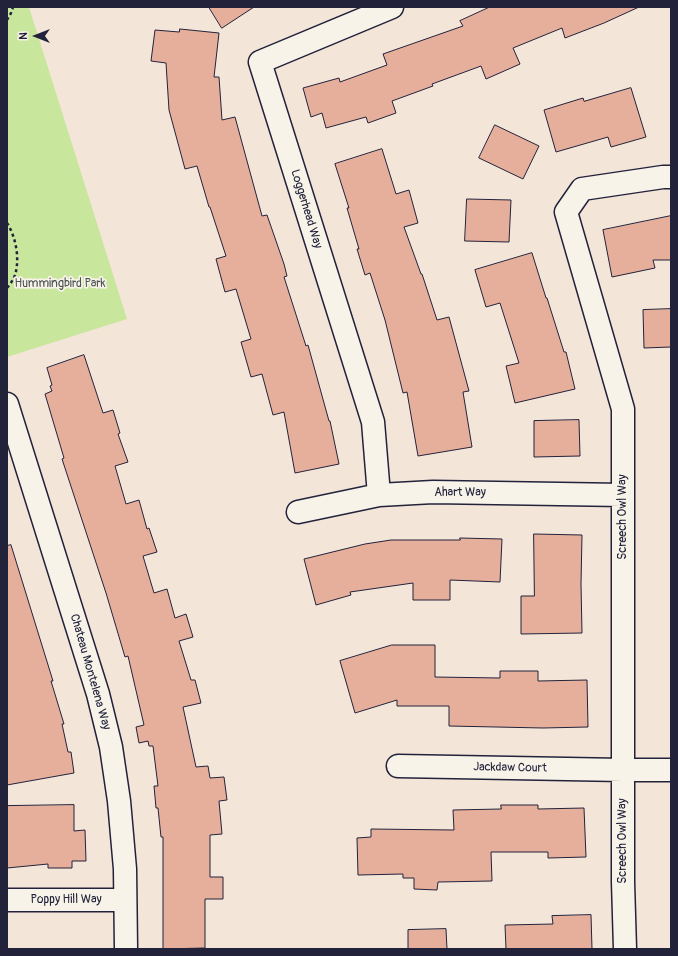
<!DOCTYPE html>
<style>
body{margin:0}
#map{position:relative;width:678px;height:956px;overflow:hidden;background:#f4e5d9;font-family:Pangolin,sans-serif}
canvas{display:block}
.frame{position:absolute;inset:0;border:8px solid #22223b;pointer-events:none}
.north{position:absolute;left:16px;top:16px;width:40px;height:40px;-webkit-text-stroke:3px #f7f3e8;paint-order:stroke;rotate:270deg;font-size:11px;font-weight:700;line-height:16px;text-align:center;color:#22223b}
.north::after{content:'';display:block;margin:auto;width:14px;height:18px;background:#22223b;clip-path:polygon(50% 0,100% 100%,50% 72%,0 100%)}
</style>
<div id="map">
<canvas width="678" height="956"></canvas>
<div class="frame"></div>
<div class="north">N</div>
</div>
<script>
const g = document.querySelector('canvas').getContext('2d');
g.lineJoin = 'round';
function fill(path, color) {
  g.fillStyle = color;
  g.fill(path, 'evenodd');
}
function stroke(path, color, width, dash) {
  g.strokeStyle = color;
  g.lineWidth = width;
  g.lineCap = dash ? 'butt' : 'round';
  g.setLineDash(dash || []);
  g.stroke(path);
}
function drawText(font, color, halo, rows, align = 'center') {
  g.font = font + ' Pangolin,sans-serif';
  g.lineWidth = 3.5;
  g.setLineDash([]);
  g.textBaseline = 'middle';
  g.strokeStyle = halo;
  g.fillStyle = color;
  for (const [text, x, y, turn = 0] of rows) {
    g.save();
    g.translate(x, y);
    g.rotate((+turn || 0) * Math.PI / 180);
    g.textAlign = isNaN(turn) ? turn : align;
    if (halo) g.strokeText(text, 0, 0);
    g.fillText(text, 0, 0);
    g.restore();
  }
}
fill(new Path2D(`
 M 7,7 L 29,7 L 127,319 L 7,357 Z`), '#c9e69d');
const building = new Path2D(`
 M 209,7 L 254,7 L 222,28 Z
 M 490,7 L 639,7 L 604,23 L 565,38 L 562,28 L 513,48 L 520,64 L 486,79 L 481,66 L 432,84 L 433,86 L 392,101 L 396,113 L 368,123 L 366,117 L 326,128 L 322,113 L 311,117 L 303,88 L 339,78 L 340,82 L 387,65 L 383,54 L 463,26 L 460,21 Z
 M 180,29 L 219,33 L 214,77 L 219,77 L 222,120 L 235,117 L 262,216 L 267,215 L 284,264 L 287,276 L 284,277 L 306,346 L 308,345 L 329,421 L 330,421 L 339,464 L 295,473 L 284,412 L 273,415 L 262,374 L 251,377 L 241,342 L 251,339 L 236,289 L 225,292 L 216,259 L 226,256 L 210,207 L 209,207 L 197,166 L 185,169 L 169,110 L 166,63 L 151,61 L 155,30 L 179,32 Z
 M 631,88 L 646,137 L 611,147 L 608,137 L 556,152 L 544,110 L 583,98 L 584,101 Z
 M 495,125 L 539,146 L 523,179 L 479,158 Z
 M 382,149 L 396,194 L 409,190 L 418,223 L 404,227 L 421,274 L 422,274 L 437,320 L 449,317 L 469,391 L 463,392 L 472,447 L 418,456 L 407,392 L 403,393 L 385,320 L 370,273 L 365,275 L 357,249 L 359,249 L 347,208 L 349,208 L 335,164 Z
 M 467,199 L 511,200 L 509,242 L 465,241 Z
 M 671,216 L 671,260 L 653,260 L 655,268 L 612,277 L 603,230 Z
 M 532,253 L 546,298 L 547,298 L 564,352 L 566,352 L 575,389 L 515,403 L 506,366 L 519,363 L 500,303 L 486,307 L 475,270 Z
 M 671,309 L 671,347 L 644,348 L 643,310 Z
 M 84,355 L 103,413 L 113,410 L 120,433 L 118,434 L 128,462 L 115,466 L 126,504 L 139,500 L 147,529 L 149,528 L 157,552 L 143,556 L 154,593 L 167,589 L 175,618 L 186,614 L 193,637 L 179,641 L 191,680 L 195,680 L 201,703 L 183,707 L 196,767 L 208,766 L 210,778 L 224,777 L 227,800 L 219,801 L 222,834 L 210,835 L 210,877 L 223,877 L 223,899 L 205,899 L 205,948 L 163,949 L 163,837 L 161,837 L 158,808 L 156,808 L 154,786 L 158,786 L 153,746 L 149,746 L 148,741 L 139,743 L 136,727 L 144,725 L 128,656 L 125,657 L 106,593 L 62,459 L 64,458 L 45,394 L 52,391 L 50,386 L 52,385 L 47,368 Z
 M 579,420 L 580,456 L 534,457 L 534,421 Z
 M 534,534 L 582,535 L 581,584 L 582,633 L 521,634 L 521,596 L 534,596 Z
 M 460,538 L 502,539 L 500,582 L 450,580 L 450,600 L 413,600 L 413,583 L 350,592 L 351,595 L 316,605 L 304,559 L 365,544 L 391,540 L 460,540 Z
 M 11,545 L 53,681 L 51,681 L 64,724 L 62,724 L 68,752 L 71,752 L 74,773 L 7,785 L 7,546 Z
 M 392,645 L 435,645 L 435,677 L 500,678 L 500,671 L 538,671 L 538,681 L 587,680 L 588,727 L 543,728 L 449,726 L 449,706 L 397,706 L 397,700 L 355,713 L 340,661 Z
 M 74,805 L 74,831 L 85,830 L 86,861 L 72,861 L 72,868 L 48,868 L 48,864 L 7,868 L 7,806 Z
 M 501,805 L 538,805 L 538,809 L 584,808 L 586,857 L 548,858 L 548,852 L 491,852 L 492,881 L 438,882 L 437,890 L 414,889 L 414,878 L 403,878 L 403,874 L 358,875 L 357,838 L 371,837 L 371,829 L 454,830 L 453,810 L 501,809 Z
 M 591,915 L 592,949 L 506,949 L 505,925 L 553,924 L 552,916 Z
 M 446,929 L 447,949 L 408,949 L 408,930 Z`);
fill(building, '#e6af9c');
stroke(building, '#22223b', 1);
const minor = new Path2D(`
 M 7,404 L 98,694 L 111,747 L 119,801 L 125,869 L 126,949
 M 379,495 L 373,422 L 260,62 L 392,7
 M 298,512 L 379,495 L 433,492 L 623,495
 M 398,766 L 623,770 L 671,770
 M 7,900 L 125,900
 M 625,949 L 623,882 L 623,409 L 566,212 L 582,189 L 663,177 L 671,177`);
stroke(minor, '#22223b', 25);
stroke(new Path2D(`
 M 7,20 L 11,13 L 13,7
 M 7,223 C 16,237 20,259 15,275 C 14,279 10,284 7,288`), '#22223b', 2.5, [3, 3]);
stroke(minor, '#f7f3e8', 22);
drawText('12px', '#22223b', '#f7f3e8', [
 ["Loggerhead Way",306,209,73],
 ["Ahart Way",460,493],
 ["Screech Owl Way",623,517,-90],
 ["Chateau Montelena Way",90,672,74],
 ["Jackdaw Court",510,768,1],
 ["Screech Owl Way",623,841,-90],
 ["Poppy Hill Way",66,900]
]);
drawText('12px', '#4c5354', '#f7f3e8', [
 ["Hummingbird Park",60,284]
]);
</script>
